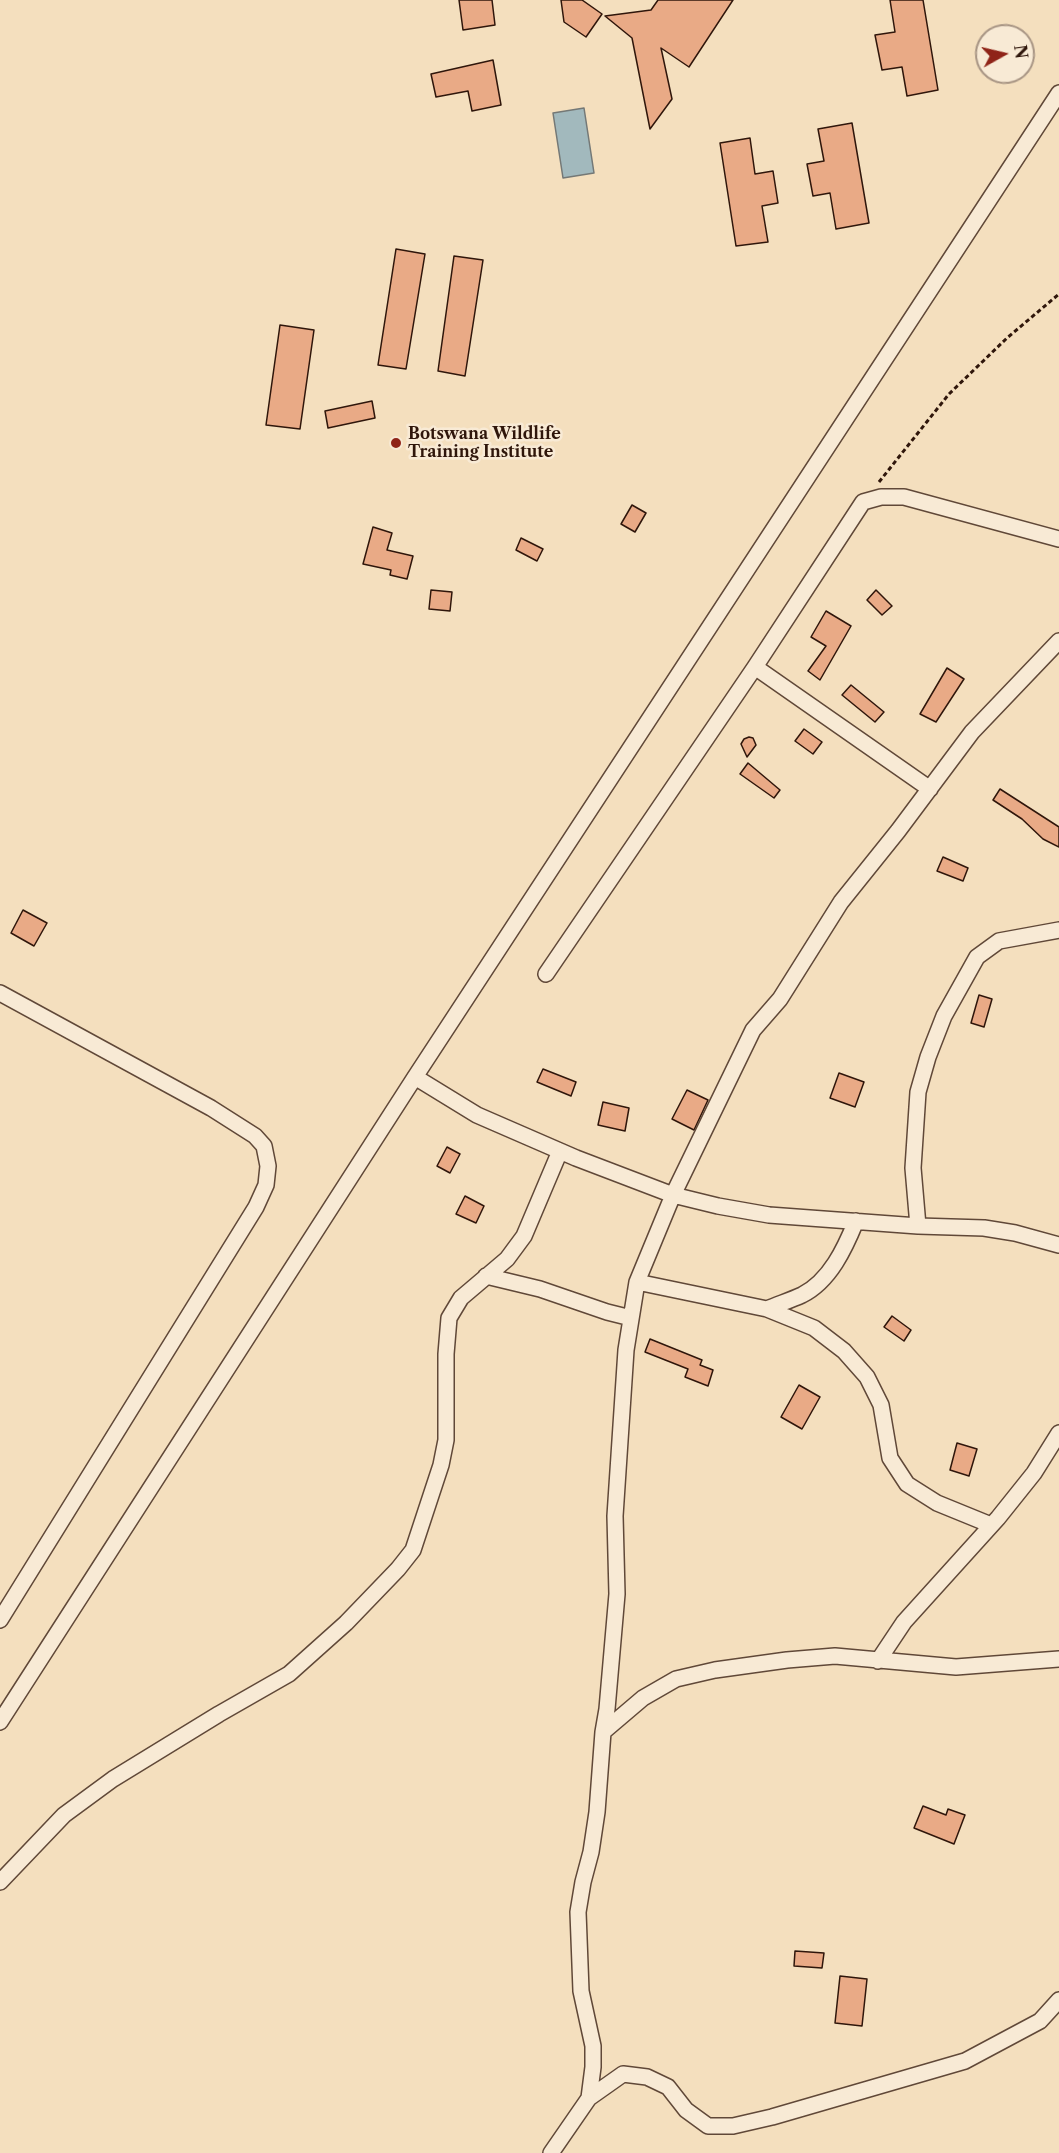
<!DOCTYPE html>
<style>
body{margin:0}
#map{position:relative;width:1059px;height:2153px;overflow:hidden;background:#f4dfbe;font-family:"Libre Caslon Text",serif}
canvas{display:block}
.north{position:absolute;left:975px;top:24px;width:60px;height:60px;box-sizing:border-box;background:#f8ead5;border:2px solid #a89584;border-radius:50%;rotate:82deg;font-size:16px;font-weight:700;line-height:24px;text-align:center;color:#2f160b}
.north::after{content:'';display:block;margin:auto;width:21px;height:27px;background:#8f2418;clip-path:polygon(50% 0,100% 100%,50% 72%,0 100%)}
</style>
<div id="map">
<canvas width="1059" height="2153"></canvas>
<div class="north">N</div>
</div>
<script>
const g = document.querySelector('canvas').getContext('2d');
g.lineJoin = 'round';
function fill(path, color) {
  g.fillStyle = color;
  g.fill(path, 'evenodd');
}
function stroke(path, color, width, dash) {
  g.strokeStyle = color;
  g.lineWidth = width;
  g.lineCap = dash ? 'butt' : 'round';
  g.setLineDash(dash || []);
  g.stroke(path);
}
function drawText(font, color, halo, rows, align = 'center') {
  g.font = font + ' "Libre Caslon Text",serif';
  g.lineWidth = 5;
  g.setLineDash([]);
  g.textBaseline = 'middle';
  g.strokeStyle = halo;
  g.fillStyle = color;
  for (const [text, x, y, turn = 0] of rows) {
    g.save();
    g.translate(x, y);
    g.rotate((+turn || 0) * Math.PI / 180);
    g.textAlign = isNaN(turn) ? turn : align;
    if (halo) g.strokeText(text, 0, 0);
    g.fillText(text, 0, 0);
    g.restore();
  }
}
const water = new Path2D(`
 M 584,108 L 594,173 L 563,178 L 553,113 Z`);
fill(water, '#a2b9bd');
stroke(water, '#747876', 1.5);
const building = new Path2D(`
 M 459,0 L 492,0 L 495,25 L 463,30 Z
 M 561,0 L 582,0 L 602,14 L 586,37 L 564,22 Z
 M 658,0 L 733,0 L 689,67 L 661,48 L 672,99 L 650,129 L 632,38 L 605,16 L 651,10 Z
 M 890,0 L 923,0 L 938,90 L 907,96 L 902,67 L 882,70 L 875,35 L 895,32 Z
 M 493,60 L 501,105 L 472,111 L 468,91 L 436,97 L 431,74 Z
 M 852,123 L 869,223 L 836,229 L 830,193 L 813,196 L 807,164 L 824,161 L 818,129 Z
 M 750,138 L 755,174 L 773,171 L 778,203 L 762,206 L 768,242 L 736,246 L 720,143 Z
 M 396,249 L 425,254 L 406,369 L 378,365 Z
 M 454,256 L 483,260 L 465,376 L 438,371 Z
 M 280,325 L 314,330 L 300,429 L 266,425 Z
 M 372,401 L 375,418 L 328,428 L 325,411 Z
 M 632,505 L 646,513 L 635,532 L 621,524 Z
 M 373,527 L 392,533 L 387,550 L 413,556 L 407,579 L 390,575 L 391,570 L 363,564 Z
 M 521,538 L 543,549 L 537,561 L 516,550 Z
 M 431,590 L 452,592 L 450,611 L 429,609 Z
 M 876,590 L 892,606 L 882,615 L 867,600 Z
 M 826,611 L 851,626 L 820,680 L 808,671 L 826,646 L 811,637 Z
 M 947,668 L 964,679 L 936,722 L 920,714 Z
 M 851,685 L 884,712 L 875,722 L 842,695 Z
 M 804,729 L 822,742 L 813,754 L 795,741 Z
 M 749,737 L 753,738 L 756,745 L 747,757 L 741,744 L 744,739 Z
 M 748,763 L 780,790 L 774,798 L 740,774 Z
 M 1000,789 L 1059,827 L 1059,847 L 1043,839 L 1022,819 L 993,800 Z
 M 943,857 L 968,868 L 963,881 L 937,871 Z
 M 23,910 L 47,923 L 34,946 L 11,933 Z
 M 979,995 L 992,999 L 984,1027 L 971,1023 Z
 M 543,1069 L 576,1082 L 571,1096 L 537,1082 Z
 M 839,1073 L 864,1082 L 855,1107 L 830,1098 Z
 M 687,1090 L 708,1100 L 694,1130 L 672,1119 Z
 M 603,1102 L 629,1108 L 625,1131 L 598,1125 Z
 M 447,1147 L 460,1154 L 450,1173 L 437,1166 Z
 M 465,1196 L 484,1206 L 476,1223 L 456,1214 Z
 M 892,1316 L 911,1330 L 904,1341 L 884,1327 Z
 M 650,1339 L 702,1360 L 700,1365 L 713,1370 L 708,1386 L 685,1377 L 688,1369 L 645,1352 Z
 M 799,1385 L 820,1397 L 802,1429 L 781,1417 Z
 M 957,1443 L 977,1449 L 969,1476 L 950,1470 Z
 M 923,1806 L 946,1815 L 948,1809 L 965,1815 L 954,1844 L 914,1828 Z
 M 795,1951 L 824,1953 L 822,1968 L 794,1966 Z
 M 840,1976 L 867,1979 L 862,2026 L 835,2023 Z`);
fill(building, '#e9aa86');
stroke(building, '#2f160b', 1.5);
const street = new Path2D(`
 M 755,667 L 930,789
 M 546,974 L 755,667 L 863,502 L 881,497 L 904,497 L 1059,539
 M 0,993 L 211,1108 L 255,1136 L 264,1146 L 268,1166 L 266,1185 L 256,1207 L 0,1620
 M 415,1077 L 477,1115 L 576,1158 L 673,1195 L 718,1206 L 769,1215 L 918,1226 L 984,1228 L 1015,1233 L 1059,1245
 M 918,1226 L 913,1168 L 918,1092 L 928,1057 L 944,1016 L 977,957 L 999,941 L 1059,930
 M 486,1276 L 540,1289 L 607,1312 L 631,1318
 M 637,1282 L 767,1309 L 814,1328 L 844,1351 L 867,1377 L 881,1405 L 890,1458 L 907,1484 L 937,1503 L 991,1525
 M 767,1309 C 779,1304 791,1300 802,1295 C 830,1281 845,1248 856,1221
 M 878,1661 L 904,1622 L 998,1518 L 1034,1473 L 1059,1433
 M 0,1722 L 415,1077 L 1059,93
 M 603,1732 L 643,1698 L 676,1679 L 715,1670 L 787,1660 L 835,1656 L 956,1667 L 1059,1659
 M 0,1882 L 64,1815 L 113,1779 L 219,1714 L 289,1674 L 346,1623 L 398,1569 L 413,1550 L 441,1465 L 446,1440 L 446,1354 L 449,1318 L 461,1298 L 507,1259 L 524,1236 L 560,1151
 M 589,2098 L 593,2067 L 593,2046 L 581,1991 L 578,1912 L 583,1882 L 591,1852 L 597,1812 L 603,1732 L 607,1709 L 617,1594 L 615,1516 L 626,1350 L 637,1282 L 673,1195 L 753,1030 L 780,999 L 841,902 L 898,831 L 972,732 L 1059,641
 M 551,2153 L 589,2098 L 623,2074 L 647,2077 L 668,2087 L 686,2110 L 708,2126 L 733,2126 L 772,2117 L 965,2061 L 1040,2021 L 1059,2000`);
stroke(street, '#604838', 18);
stroke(new Path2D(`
 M 879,482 L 949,394 L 1007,338 L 1059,294`), '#2f160b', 3, [4.5, 3]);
stroke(street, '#f8ead5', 15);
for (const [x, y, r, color] of [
 [396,443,6,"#8f2418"]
]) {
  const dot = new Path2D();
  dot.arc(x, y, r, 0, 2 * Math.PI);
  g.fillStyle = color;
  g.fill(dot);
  stroke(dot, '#f8ead5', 2);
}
drawText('bold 16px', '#2f160b', '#f8ead5', [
 ["Botswana Wildlife",408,434],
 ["Training Institute",408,452]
], 'left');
</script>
